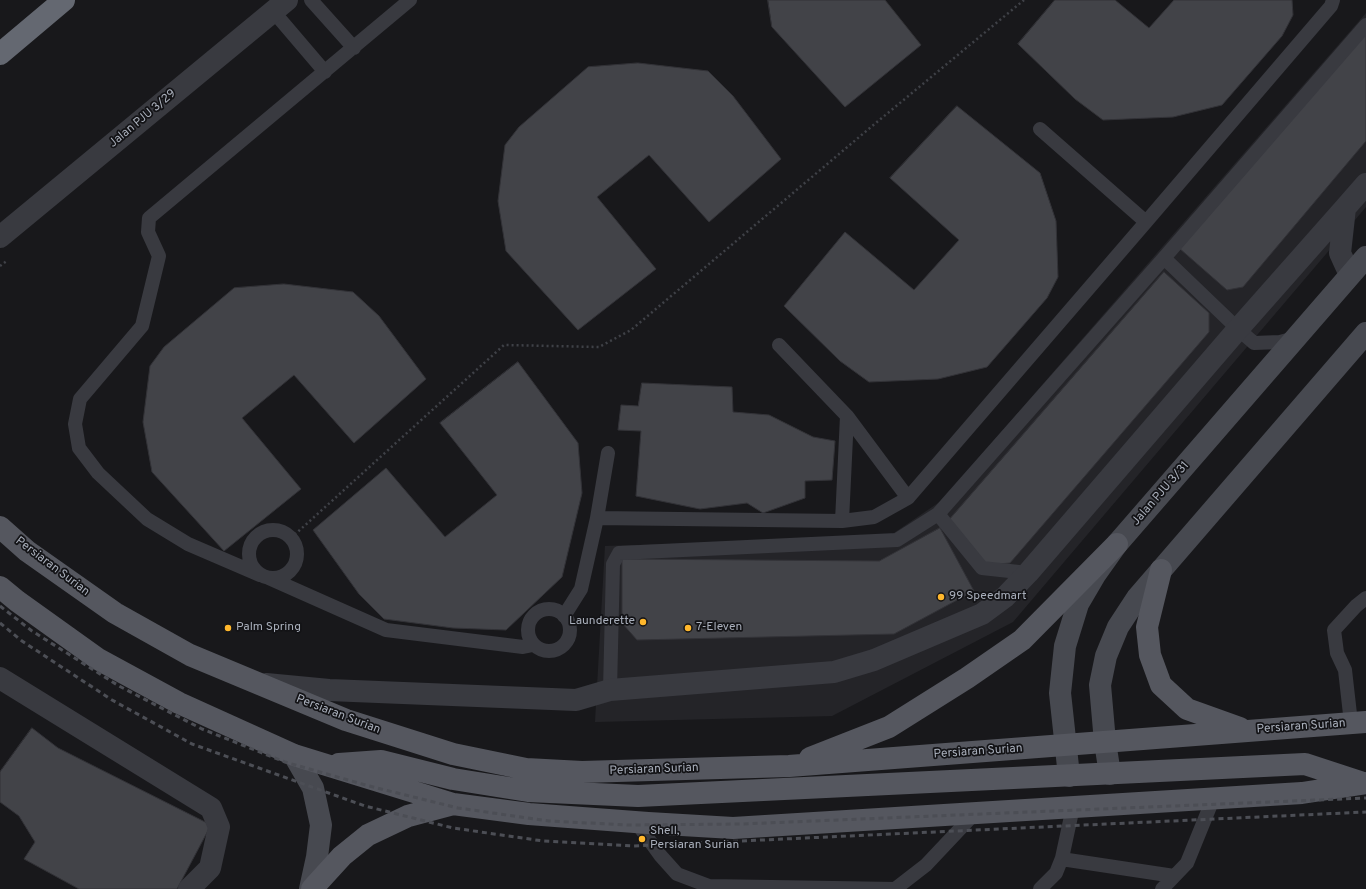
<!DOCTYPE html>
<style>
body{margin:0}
canvas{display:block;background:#18181b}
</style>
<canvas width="1366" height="889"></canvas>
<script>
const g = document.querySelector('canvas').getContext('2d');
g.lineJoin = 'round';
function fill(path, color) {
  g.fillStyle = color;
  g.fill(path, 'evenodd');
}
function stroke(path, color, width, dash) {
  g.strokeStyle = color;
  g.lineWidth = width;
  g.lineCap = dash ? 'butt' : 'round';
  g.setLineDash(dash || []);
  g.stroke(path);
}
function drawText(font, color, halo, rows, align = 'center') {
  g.font = font + ' Overpass,sans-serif';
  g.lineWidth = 3.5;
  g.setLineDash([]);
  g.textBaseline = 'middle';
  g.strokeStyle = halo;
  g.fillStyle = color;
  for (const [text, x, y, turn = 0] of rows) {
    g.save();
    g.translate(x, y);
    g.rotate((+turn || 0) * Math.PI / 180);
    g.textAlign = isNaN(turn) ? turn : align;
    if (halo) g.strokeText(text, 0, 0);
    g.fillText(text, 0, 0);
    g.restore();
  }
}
fill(new Path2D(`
 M 1366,13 L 1366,207 L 1013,622 L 832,716 L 595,722 L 605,546 L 888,537 L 941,501 Z`), '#242428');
const building = new Path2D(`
 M 768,0 L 885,0 L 921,45 L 845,107 L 772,27 Z
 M 1055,0 L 1115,0 L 1149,28 L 1174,0 L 1292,0 L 1293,15 L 1282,36 L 1222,105 L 1173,117 L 1103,120 L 1075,99 L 1018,44 Z
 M 1366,33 L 1366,141 L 1243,287 L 1227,290 L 1179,248 Z
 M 638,63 L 708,71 L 733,96 L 781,159 L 709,222 L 649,155 L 597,197 L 656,269 L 578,330 L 506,251 L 498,201 L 505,145 L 519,127 L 588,67 Z
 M 957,106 L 1040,173 L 1056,221 L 1058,277 L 1047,298 L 987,367 L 938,379 L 869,382 L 840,361 L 784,306 L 845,232 L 914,290 L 959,240 L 890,178 Z
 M 1164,272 L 1209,313 L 1209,332 L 1010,563 L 987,565 L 950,519 Z
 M 284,284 L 353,292 L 379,316 L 426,379 L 354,443 L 294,375 L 242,418 L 301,489 L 224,551 L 152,472 L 143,422 L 150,366 L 164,347 L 234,288 Z
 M 518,362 L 578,443 L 582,493 L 562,577 L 506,630 L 453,628 L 384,619 L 359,594 L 313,530 L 386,468 L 445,537 L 497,495 L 440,423 Z
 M 642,383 L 732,387 L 733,412 L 769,415 L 813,437 L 835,441 L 832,480 L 805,481 L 805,498 L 763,513 L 747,503 L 700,509 L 636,496 L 641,431 L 618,430 L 621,405 L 638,406 Z
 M 940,528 L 974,591 L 894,634 L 637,640 L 622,623 L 622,559 L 879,561 Z
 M 32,728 L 58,748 L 211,825 L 177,889 L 79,889 L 24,859 L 35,842 L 19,816 L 0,802 L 0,772 Z`);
fill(building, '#424348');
stroke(building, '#323237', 1);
stroke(new Path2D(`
 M 0,266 L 8,260
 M 291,538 L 504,345 L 599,347 L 631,330 L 871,127 L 1024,0`), '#3f4147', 2.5, [2, 3]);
stroke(new Path2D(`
 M 311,0 L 354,48
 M 273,11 L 325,72
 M 1040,129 L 1146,222
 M 1164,258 L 1238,329 L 1254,343 L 1280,342 L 1295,338
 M 779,345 L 847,416 L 908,498
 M 938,514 L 982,568 L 1028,573
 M 597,518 L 608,453
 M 842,521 L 847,416
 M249 554a24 24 0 1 1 48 0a24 24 0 1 1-48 0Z
 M 260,575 L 188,544 L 147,519 L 98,473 L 79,448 L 75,424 L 80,399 L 142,326 L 159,256 L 148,232 L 149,218 L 410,0
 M 269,578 L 386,630 L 523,647 L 533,645
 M528 630a21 21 0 1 1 42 0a21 21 0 1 1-42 0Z
 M 564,616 L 581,589 L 597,518 L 842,521 L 874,517 L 908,498 L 1146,222 L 1331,6 L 1333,0
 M 610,690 L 613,564 L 619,553 L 897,540 L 938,514 L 1164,258 L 1366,25
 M 1351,723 L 1345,670 L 1337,653 L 1334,630 L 1356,606 L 1366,598
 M 636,822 L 660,855 L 677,874 L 709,886 L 895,889 L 926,865 L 975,813
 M 1062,858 L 1068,860 L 1174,876
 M 1040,889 L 1056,873 L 1062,858 L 1073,807
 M 1162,889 L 1187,863 L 1213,799`), '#393a40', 14);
stroke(new Path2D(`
 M 0,237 L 287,0
 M 1350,275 L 1340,253 L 1345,208 L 1366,184
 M 0,678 L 211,808 L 219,827 L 210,868 L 189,889
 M 266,684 L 329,690 L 576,700 L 610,690 L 834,672 L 874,660 L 982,614 L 1005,597 L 1028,573 L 1238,329 L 1345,208`), '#393a40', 22);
stroke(new Path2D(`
 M 294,755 L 313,788 L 321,825 L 317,857 L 310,889
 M 1110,774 L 1105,742 L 1100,685 L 1106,656 L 1118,627 L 1137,598 L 1366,333
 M 1069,776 L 1060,693 L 1065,646 L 1078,604 L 1095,575 L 1117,544 L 1366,257`), '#474950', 22);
stroke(new Path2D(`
 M 0,527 L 27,551 L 115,613 L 190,655 L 346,720 L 453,754 L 526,769 L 582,772 L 789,766 L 1366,722
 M 1161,570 L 1147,627 L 1150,655 L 1161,685 L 1187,709 L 1240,728
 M 0,587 L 17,601 L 98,659 L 179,703 L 294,755 L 453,804 L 529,814 L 648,823 L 733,828 L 1302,793 L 1366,783
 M 810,758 L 889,727 L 967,678 L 1022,640 L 1117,544
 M 339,764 L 381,761 L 453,779 L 528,791 L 638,796 L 1305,764 L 1360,782
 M 312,889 L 342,856 L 368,835 L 408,816 L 453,804`), '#55575f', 22);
stroke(new Path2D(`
 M 0,54 L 64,0`), '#646871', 22);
stroke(new Path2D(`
 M 0,606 L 32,631 L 119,686 L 202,729 L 285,762 L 369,786 L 458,808 L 549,821 L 629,825 L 741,824 L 1366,798
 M 0,623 L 22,641 L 112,700 L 192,744 L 365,806 L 453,828 L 543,841 L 633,846 L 1366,812`), '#4c4e55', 3, [5, 4]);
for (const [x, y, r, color] of [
 [941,597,4,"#ffb72c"],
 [643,622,4,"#ffb72c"],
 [228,628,4,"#ffb72c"],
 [688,628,4,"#ffb72c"],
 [642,839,4,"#ffb72c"]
]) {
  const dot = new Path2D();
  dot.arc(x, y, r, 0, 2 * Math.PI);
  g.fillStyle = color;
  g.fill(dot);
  stroke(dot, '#131316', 1.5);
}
drawText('12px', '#a9afbb', '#131316', [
 ["Jalan PJU 3/29",143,119,-40],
 ["Jalan PJU 3/31",1161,494,-49],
 ["Persiaran Surian",52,567,37],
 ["Persiaran Surian",338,715,21],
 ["Persiaran Surian",1301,727,-4],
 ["Persiaran Surian",978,752,-4],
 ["Persiaran Surian",654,770,-2]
]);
drawText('12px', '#a9afbb', '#131316', [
 ["99 Speedmart",949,597],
 ["Launderette",635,622,"right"],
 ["Palm Spring",236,628],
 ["7-Eleven",696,628],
 ["Shell,",650,832],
 ["Persiaran Surian",650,846]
], 'left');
</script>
